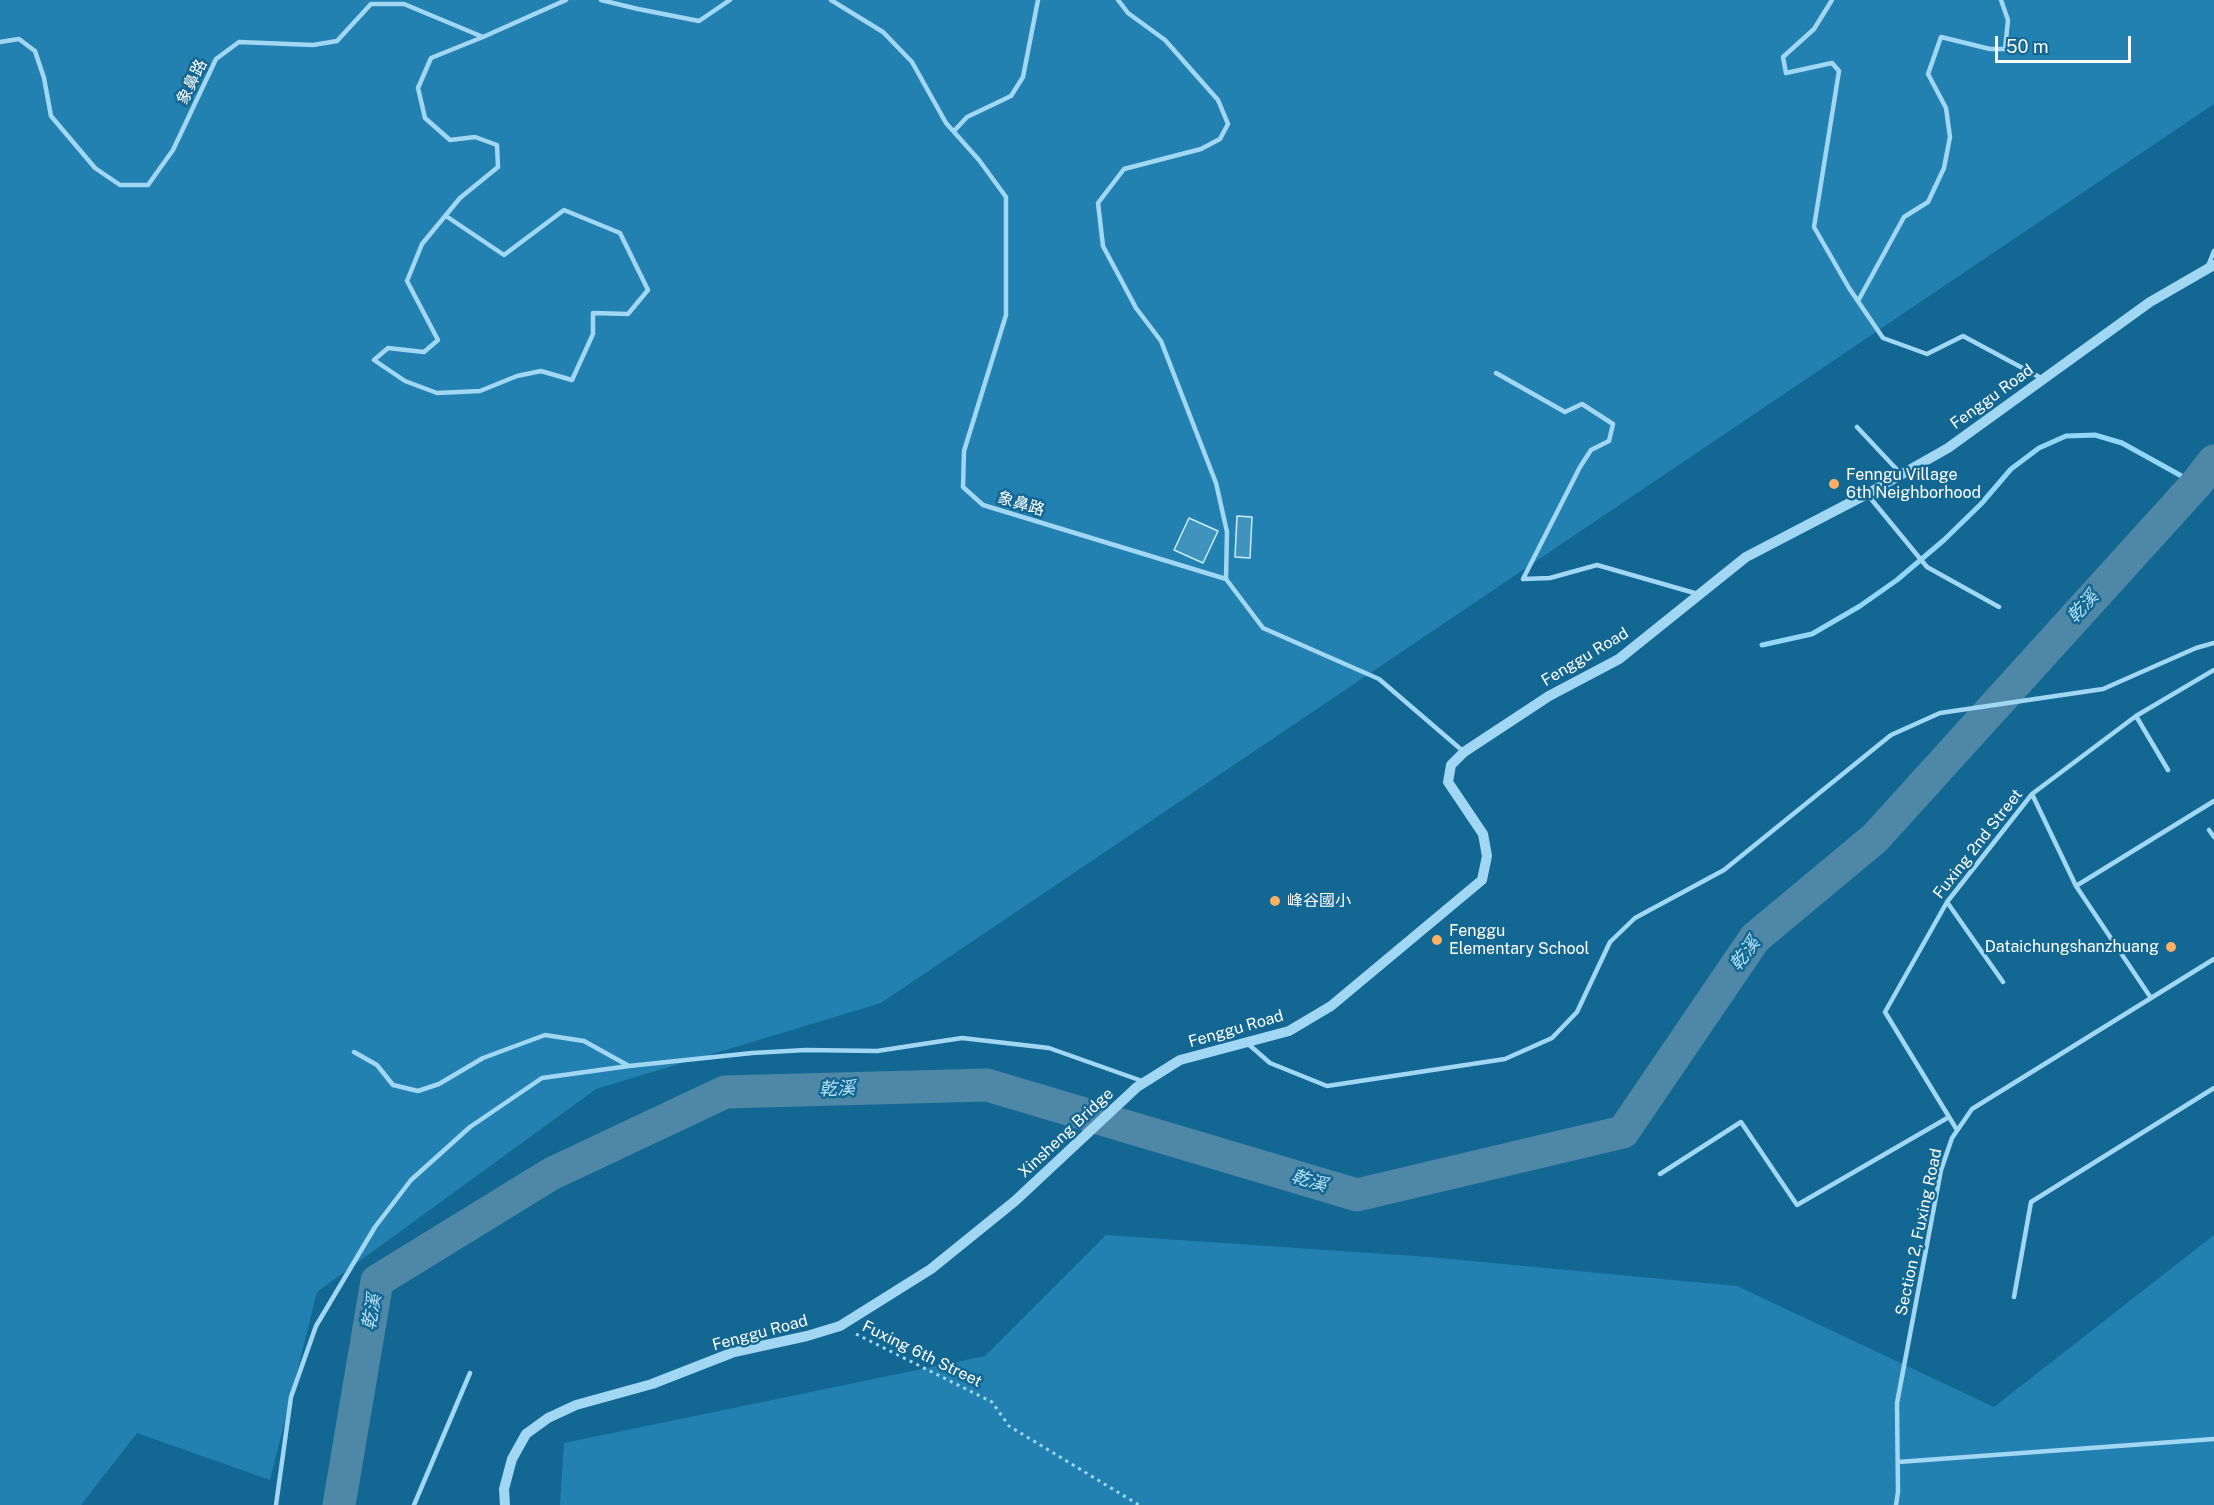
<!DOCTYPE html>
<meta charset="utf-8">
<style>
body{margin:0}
#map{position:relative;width:2214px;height:1505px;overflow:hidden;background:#136793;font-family:"Public Sans",sans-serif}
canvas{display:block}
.scale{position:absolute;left:1995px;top:36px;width:136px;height:27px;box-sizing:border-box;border:3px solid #fff;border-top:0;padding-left:8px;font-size:18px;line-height:21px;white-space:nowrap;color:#fff;-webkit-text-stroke:4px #136793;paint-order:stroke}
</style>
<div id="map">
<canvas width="2214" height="1505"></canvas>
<div class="scale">50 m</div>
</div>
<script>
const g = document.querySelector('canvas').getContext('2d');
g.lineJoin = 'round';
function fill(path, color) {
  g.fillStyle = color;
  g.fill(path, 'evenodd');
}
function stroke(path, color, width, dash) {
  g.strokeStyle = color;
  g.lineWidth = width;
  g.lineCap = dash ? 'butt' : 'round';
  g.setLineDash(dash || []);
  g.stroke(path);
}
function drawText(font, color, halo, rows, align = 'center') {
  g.font = font + ' "Public Sans","Noto Sans TC",sans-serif';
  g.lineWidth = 5;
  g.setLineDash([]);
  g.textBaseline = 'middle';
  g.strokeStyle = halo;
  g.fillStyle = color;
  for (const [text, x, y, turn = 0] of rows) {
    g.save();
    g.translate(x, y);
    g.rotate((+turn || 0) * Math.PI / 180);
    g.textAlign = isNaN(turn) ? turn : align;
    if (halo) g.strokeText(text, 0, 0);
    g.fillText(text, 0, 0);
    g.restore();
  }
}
fill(new Path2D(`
 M 0,0 L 2214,0 L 2214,104 L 881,1003 L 596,1089 L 317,1292 L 270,1480 L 137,1433 L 81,1505 L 0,1505 Z
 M 1106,1235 L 1429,1257 L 1737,1286 L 1994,1407 L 2214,1235 L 2214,1505 L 560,1505 L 564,1443 L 985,1356 Z`), '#2281b0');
stroke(new Path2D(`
 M 1762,645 L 1812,634 L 1860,606 L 1897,580 L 1944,540 L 1981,504 L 2011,469 L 2039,448 L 2066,436 L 2095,435 L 2122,443 L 2196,484`), '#93d6f5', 5);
stroke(new Path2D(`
 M 339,1505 L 377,1281 L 551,1174 L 725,1092 L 987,1085 L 1357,1195 L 1623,1132 L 1755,938 L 1875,838 L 2196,484 L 2214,461`), '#4e88a6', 33);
const building = new Path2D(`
 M 1237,516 L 1252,517 L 1250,558 L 1235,557 Z
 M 1189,518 L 1218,531 L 1203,563 L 1174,550 Z`);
fill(building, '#4093bd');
stroke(building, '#c9ecfd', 1.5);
stroke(new Path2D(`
 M 856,1334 L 992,1402 L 1009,1426 L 1139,1505`), '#a1d7f2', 3, [3, 4.5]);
stroke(new Path2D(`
 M 601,0 L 638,9 L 699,21 L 730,0
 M 831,0 L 883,32 L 912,62 L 946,123 L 979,160 L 1006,197 L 1006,315 L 964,451 L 963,487 L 983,505 L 1226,579 L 1263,628 L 1379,679 L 1464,752
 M 1118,0 L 1128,13 L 1165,40 L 1218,100 L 1228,124 L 1220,139 L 1201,149 L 1124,169 L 1098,203 L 1103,246 L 1136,308 L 1161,341 L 1216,483 L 1227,532 L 1226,579
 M 1832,0 L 1814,29 L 1783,57 L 1786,73 L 1832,63 L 1839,71 L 1814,227 L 1849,288 L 1883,338 L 1927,354 L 1963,336 L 2043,379
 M 0,42 L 19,39 L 35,51 L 44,78 L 51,116 L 95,168 L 120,185 L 148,185 L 173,150 L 216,59 L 239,42 L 313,45 L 337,41 L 371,4 L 404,4 L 483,37 L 566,0
 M 954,131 L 967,117 L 1011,96 L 1023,77 L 1038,0
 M 446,216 L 504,255 L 564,210 L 620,233 L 648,290 L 628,314 L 593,313 L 593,334 L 572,380 L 541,371 L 517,376 L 480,391 L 437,393 L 405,381 L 374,360 L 388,348 L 424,352 L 438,340 L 407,281 L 422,244 L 460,198 L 498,167 L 497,145 L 475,137 L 450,140 L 425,118 L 418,88 L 431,58 L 483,37
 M 2208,266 L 2214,251
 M 1858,301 L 1904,217 L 1928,202 L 1944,168 L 1950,137 L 1946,108 L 1928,74 L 1941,37 L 1990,49 L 2005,49 L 2008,20 L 2001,0
 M 1496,373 L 1565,412 L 1582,404 L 1613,424 L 1609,441 L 1591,450 L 1580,467 L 1523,579 L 1550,578 L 1597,565 L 1698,594
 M 1857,427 L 1902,475
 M 1867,494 L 1927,567 L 1999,607
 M 2136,716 L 2168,770
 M 2032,794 L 2076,886 L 2151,998
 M 2209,830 L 2214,837
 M 2076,886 L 2214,801
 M 1947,902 L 2003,982
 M 1247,1043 L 1270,1063 L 1327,1086 L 1505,1059 L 1552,1038 L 1577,1012 L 1610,942 L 1635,918 L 1724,870 L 1891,735 L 1940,713 L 2103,689 L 2196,648 L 2214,643
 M 354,1052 L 377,1065 L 393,1085 L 418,1091 L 439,1084 L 483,1058 L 545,1035 L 584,1041 L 629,1066 L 752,1053 L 806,1050 L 877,1051 L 962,1038 L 1049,1048 L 1142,1081
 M 1957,1130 L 1885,1012 L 1947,902 L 2032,794 L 2136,716 L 2214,670
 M 1660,1174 L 1741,1122 L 1797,1205 L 1949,1117
 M 2014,1297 L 2031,1202 L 2214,1088
 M 1898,1462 L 2214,1439
 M 276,1505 L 291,1397 L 316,1326 L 375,1227 L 411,1180 L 470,1127 L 542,1078 L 629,1066
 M 414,1505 L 470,1373
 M 1896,1505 L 1898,1492 L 1897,1403 L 1941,1170 L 1952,1138 L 1972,1109 L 2214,959`), '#a1d7f2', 4.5);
stroke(new Path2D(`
 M 505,1505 L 504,1489 L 512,1459 L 526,1434 L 548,1418 L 576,1405 L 652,1384 L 734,1352 L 807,1336 L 840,1326 L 931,1269 L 1015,1201 L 1137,1087 L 1180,1060 L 1289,1031 L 1331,1006 L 1482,880 L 1487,856 L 1483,834 L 1448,782 L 1451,765 L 1464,752 L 1549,696 L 1619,659 L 1746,557 L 1867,494 L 1948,448 L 2150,302 L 2214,265`), '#a1d7f2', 10);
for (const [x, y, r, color] of [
 [1834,484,6,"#ffb062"],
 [1275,901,6,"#ffb062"],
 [1437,940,6,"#ffb062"],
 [2171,947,6,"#ffb062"]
]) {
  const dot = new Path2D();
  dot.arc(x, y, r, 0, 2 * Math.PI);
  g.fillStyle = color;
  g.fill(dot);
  stroke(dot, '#136793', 2);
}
drawText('16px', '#fff', '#136793', [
 ["象鼻路",192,82,-64],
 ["Fenggu Road",1992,397,-36],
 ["象鼻路",1021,504,17],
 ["Fenggu Road",1585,657,-31],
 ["Fuxing 2nd Street",1978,844,-52],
 ["Fenggu Road",1236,1029,-16],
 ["Xinsheng Bridge",1066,1133,-43],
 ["Section 2, Fuxing Road",1919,1232,-78],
 ["Fenggu Road",760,1333,-15],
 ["Fuxing 6th Street",922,1354,26]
]);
drawText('16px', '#fff', '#136793', [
 ["Fenngu Village",1846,475],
 ["6th Neighborhood",1846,493],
 ["峰谷國小",1287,901],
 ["Fenggu",1449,931],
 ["Elementary School",1449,949],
 ["Dataichungshanzhuang",2159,947,"right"]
], 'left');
drawText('italic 18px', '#b6e3fa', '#136793', [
 ["乾溪",2083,607,-48],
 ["乾溪",1745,954,-53],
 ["乾溪",837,1089,-2],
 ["乾溪",1309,1181,17],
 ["乾溪",372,1312,-80]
]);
</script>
